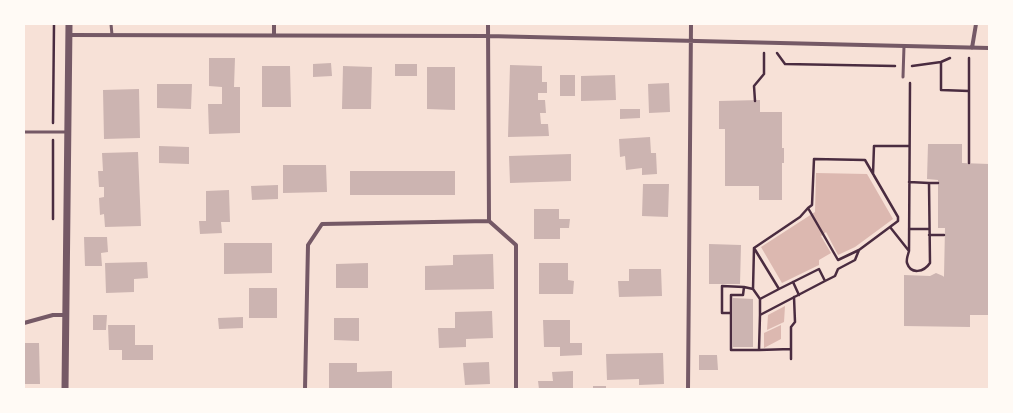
<!DOCTYPE html>
<style>
body{margin:0}
#map{position:relative;width:1013px;height:413px;overflow:hidden;background:#f7e1d7;font-family:Poppins,sans-serif}
canvas{display:block}
.frame{position:absolute;inset:0;border:25px solid #fffaf5;pointer-events:none}
</style>
<div id="map">
<canvas width="1013" height="413"></canvas>
<div class="frame"></div>
</div>
<script>
const g = document.querySelector('canvas').getContext('2d');
g.lineJoin = 'round';
function fill(path, color) {
  g.fillStyle = color;
  g.fill(path, 'evenodd');
}
function stroke(path, color, width, dash) {
  g.strokeStyle = color;
  g.lineWidth = width;
  g.lineCap = dash ? 'butt' : 'round';
  g.setLineDash(dash || []);
  g.stroke(path);
}
fill(new Path2D(`
 M 816,173 L 867,174 L 893,219 L 855,247 L 838,255 L 826,232 L 821,236 L 831,253 L 819,260 L 819,265 L 782,283 L 761,247 L 815,212 Z
 M 785,306 L 784,322 L 767,330 L 768,315 Z
 M 781,325 L 781,339 L 764,348 L 764,333 Z`), '#dcb8b0');
fill(new Path2D(`
 M 209,58 L 235,58 L 234,87 L 240,87 L 240,133 L 209,134 L 208,104 L 222,104 L 222,87 L 209,86 Z
 M 331,63 L 332,76 L 313,77 L 313,64 Z
 M 395,64 L 417,64 L 417,76 L 395,76 Z
 M 510,65 L 542,66 L 542,82 L 547,82 L 547,93 L 538,93 L 538,100 L 545,100 L 546,113 L 540,113 L 541,124 L 548,124 L 549,136 L 508,137 Z
 M 262,66 L 290,66 L 291,107 L 262,107 Z
 M 343,66 L 372,67 L 371,109 L 342,109 Z
 M 427,67 L 455,67 L 455,110 L 427,109 Z
 M 560,75 L 575,75 L 575,96 L 560,96 Z
 M 615,75 L 616,100 L 581,101 L 581,76 Z
 M 669,83 L 670,112 L 649,113 L 648,84 Z
 M 157,84 L 192,84 L 191,109 L 157,108 Z
 M 139,89 L 140,138 L 104,139 L 103,90 Z
 M 760,100 L 760,112 L 782,112 L 782,148 L 784,148 L 784,163 L 782,163 L 782,200 L 759,200 L 759,186 L 725,186 L 725,129 L 719,129 L 719,101 Z
 M 620,109 L 640,109 L 640,118 L 620,119 Z
 M 650,137 L 651,153 L 656,153 L 657,174 L 642,175 L 642,168 L 626,170 L 625,156 L 620,157 L 619,139 Z
 M 928,144 L 962,144 L 962,163 L 989,164 L 989,315 L 970,315 L 970,327 L 904,326 L 904,275 L 930,276 L 936,273 L 943,276 L 943,277 L 944,276 L 945,228 L 938,228 L 938,180 L 927,179 Z
 M 159,146 L 189,147 L 189,164 L 159,163 Z
 M 138,152 L 141,226 L 105,227 L 104,214 L 100,215 L 99,198 L 104,197 L 104,187 L 99,187 L 98,171 L 103,171 L 102,153 Z
 M 571,154 L 571,181 L 510,183 L 509,156 Z
 M 283,165 L 326,165 L 327,192 L 283,193 Z
 M 350,171 L 455,171 L 455,195 L 350,195 Z
 M 643,184 L 669,184 L 668,217 L 642,216 Z
 M 278,185 L 278,199 L 252,200 L 251,186 Z
 M 229,190 L 230,222 L 221,222 L 222,233 L 200,234 L 199,221 L 206,221 L 206,191 Z
 M 534,209 L 559,209 L 559,219 L 570,219 L 569,228 L 560,228 L 560,239 L 534,239 Z
 M 84,237 L 107,237 L 108,252 L 101,253 L 102,266 L 85,266 Z
 M 224,243 L 272,243 L 272,273 L 224,274 Z
 M 709,244 L 741,245 L 740,284 L 709,284 Z
 M 493,254 L 494,289 L 425,290 L 425,266 L 453,265 L 453,255 Z
 M 147,262 L 148,278 L 134,279 L 134,292 L 106,293 L 105,263 Z
 M 368,263 L 368,288 L 336,288 L 336,264 Z
 M 539,263 L 568,263 L 568,280 L 574,281 L 573,294 L 539,294 Z
 M 629,269 L 661,269 L 662,296 L 619,297 L 618,281 L 629,281 Z
 M 249,288 L 277,288 L 277,318 L 249,318 Z
 M 733,298 L 753,299 L 753,347 L 733,347 Z
 M 492,311 L 493,338 L 466,339 L 466,347 L 439,348 L 438,328 L 455,328 L 455,312 Z
 M 93,315 L 107,315 L 106,330 L 93,330 Z
 M 243,317 L 243,328 L 219,329 L 218,318 Z
 M 334,318 L 359,318 L 359,341 L 334,340 Z
 M 543,320 L 570,320 L 570,343 L 582,343 L 582,355 L 560,356 L 560,347 L 544,347 Z
 M 108,325 L 135,325 L 135,345 L 153,345 L 153,360 L 122,360 L 122,350 L 109,350 Z
 M 24,343 L 39,343 L 40,384 L 24,384 Z
 M 663,353 L 664,384 L 639,385 L 639,379 L 607,380 L 606,354 Z
 M 699,355 L 717,355 L 718,370 L 699,370 Z
 M 489,362 L 490,384 L 465,385 L 463,363 Z
 M 329,363 L 357,363 L 357,372 L 392,371 L 392,389 L 329,389 Z
 M 573,371 L 573,389 L 539,389 L 538,381 L 553,381 L 552,372 Z
 M 593,386 L 606,386 L 606,389 L 593,389 Z`), '#ccb4b1');
stroke(new Path2D(`
 M 777,53 L 785,64 L 895,66
 M 969,58 L 969,163
 M 941,62 L 941,90 L 969,91
 M 912,66 L 941,62 L 950,58
 M 755,101 L 754,86 L 764,74 L 764,53
 M 53,123 L 54,24
 M 873,174 L 874,146 L 909,146
 M 909,182 L 929,183
 M 808,208 L 800,217 L 754,248 L 779,289 L 819,269 L 825,281 L 835,276 L 838,269 L 855,260 L 859,250 L 838,260 L 808,208 L 812,205 L 814,159 L 865,160 L 898,217 L 898,221 L 859,250
 M 53,219 L 53,140
 M 890,227 L 909,251 L 910,83
 M 909,229 L 929,229
 M 929,235 L 944,235
 M 754,248 L 753,289 L 760,299
 M 909,251 C 908,255 906,259 907,263 C 911,275 924,272 930,263 L 929,183 L 938,183
 M 793,282 L 799,295
 M 753,289 L 744,287 L 743,295 L 731,295 L 731,350 L 759,350 L 760,315 L 825,281
 M 731,313 L 722,313 L 722,286 L 744,287
 M 760,315 L 760,299 L 779,289
 M 791,349 L 791,327 L 795,322 L 794,297
 M 759,350 L 791,349 L 791,359`), '#4a2c40', 2.5);
stroke(new Path2D(`
 M 111,24 L 112,35
 M 903,77 L 904,46
 M 24,132 L 68,132`), '#755966', 3);
stroke(new Path2D(`
 M 274,24 L 274,35
 M 488,24 L 489,221 L 516,245 L 516,389
 M 69,35 L 488,36 L 989,48
 M 972,48 L 976,24
 M 24,323 L 53,315 L 66,315
 M 305,389 L 308,245 L 322,224 L 489,221
 M 688,389 L 691,24`), '#755966', 4);
stroke(new Path2D(`
 M 65,389 L 69,24`), '#755966', 7);
</script>
